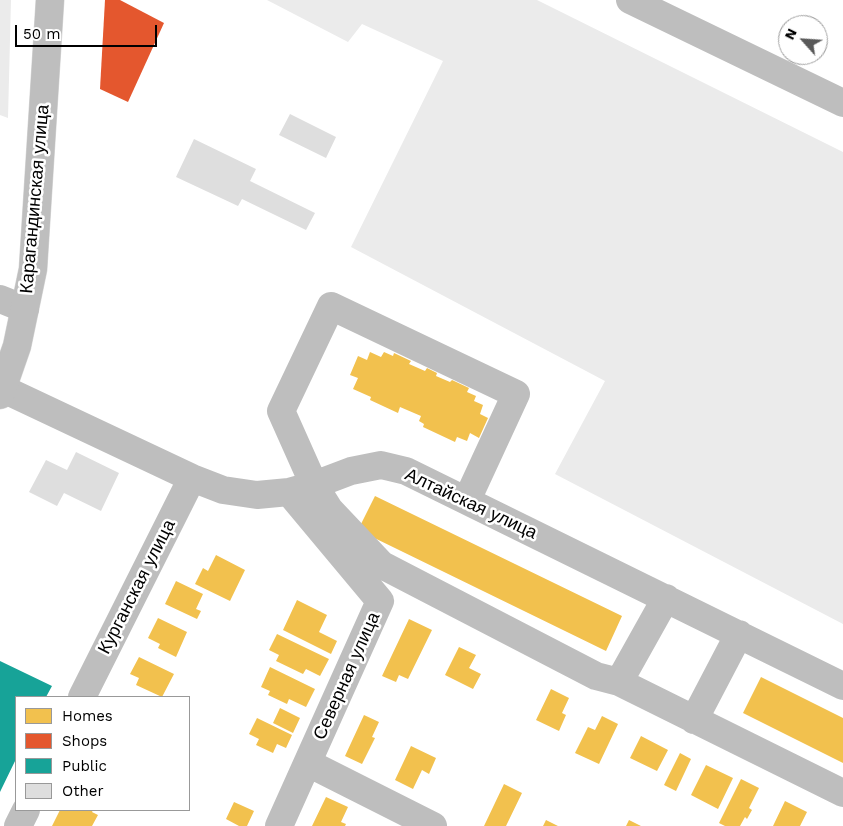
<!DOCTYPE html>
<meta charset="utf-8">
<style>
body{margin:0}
#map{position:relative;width:843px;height:826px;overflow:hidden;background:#fff;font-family:"Work Sans",sans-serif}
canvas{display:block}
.legend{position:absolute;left:15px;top:696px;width:175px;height:115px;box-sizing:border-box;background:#fff;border:1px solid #999;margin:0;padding:6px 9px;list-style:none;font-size:15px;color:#000}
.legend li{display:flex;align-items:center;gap:10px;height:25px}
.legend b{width:25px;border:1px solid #999}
.north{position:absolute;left:778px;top:15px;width:50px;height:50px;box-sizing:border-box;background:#fff;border:1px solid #999;border-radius:50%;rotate:296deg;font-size:14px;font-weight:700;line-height:20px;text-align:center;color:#000}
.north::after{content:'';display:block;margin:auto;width:18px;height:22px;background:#595959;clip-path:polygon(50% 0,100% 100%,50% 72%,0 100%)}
.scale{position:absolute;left:15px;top:25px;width:142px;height:22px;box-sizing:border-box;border:2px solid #000;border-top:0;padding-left:6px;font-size:15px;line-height:18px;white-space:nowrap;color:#000;-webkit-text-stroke:4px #fff;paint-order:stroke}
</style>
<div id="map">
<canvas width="843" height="826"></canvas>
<ul class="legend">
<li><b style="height:14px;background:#f2c14e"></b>Homes</li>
<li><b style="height:14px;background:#e4572e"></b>Shops</li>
<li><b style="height:14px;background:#17a398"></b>Public</li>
<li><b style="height:14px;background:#dedede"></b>Other</li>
</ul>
<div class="north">N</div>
<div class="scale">50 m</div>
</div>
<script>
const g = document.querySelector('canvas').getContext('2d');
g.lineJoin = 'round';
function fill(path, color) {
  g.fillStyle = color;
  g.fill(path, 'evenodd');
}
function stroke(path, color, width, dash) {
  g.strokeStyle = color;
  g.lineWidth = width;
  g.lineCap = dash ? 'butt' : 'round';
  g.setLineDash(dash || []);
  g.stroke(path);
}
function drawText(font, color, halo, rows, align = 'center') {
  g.font = font + ' "Work Sans",sans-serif';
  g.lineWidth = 5;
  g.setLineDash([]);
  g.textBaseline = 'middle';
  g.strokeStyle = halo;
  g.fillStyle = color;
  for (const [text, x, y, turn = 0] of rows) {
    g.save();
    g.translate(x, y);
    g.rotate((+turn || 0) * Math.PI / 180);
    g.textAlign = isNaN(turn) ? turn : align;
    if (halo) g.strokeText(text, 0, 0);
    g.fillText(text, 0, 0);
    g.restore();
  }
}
fill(new Path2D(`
 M 0,0 L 11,0 L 8,118 L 0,115 Z
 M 267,0 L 537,0 L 843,152 L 843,624 L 555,474 L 605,381 L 351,247 L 443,61 L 362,24 L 348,42 Z`), '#ebebeb');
fill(new Path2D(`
 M 370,352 L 381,357 L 384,352 L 393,356 L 394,353 L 411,361 L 409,364 L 425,371 L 427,368 L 437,373 L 436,376 L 450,382 L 452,380 L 469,388 L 467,392 L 476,396 L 474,401 L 483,405 L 480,414 L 488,418 L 479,438 L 470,433 L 467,441 L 457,437 L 455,442 L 423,427 L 424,424 L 419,421 L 421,416 L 400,407 L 398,413 L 370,400 L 371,397 L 353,389 L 358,378 L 350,375 L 358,356 L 367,360 Z
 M 375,496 L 622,616 L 606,651 L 358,530 Z
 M 216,555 L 245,570 L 230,601 L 195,584 L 203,568 L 208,571 Z
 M 176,581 L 203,594 L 196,609 L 201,611 L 197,619 L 165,604 Z
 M 297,600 L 327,615 L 319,632 L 337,641 L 331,654 L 283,630 Z
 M 158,618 L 187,632 L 176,657 L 158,648 L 160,644 L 148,638 Z
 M 409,619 L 432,630 L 408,679 L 399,675 L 396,682 L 382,676 Z
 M 277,634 L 329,659 L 320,676 L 306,669 L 303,674 L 276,661 L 279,655 L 269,650 Z
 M 459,647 L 476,655 L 469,668 L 481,674 L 473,689 L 445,675 Z
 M 139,657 L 174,674 L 162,697 L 136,685 L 139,678 L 130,674 Z
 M 270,667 L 315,689 L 306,707 L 289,699 L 287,704 L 268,695 L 270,691 L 261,687 Z
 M 761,677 L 843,718 L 843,763 L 743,713 Z
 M 551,689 L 569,698 L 562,713 L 566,715 L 559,731 L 536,720 Z
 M 280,708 L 300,718 L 293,733 L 273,723 Z
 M 364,715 L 379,722 L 372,737 L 375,738 L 362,764 L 345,756 Z
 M 602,716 L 618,724 L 599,764 L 575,753 L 588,727 L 595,730 Z
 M 257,718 L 292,735 L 286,748 L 277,744 L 273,753 L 256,745 L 259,739 L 249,734 Z
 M 641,736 L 668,750 L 657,771 L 630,758 Z
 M 411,746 L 436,758 L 429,774 L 422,770 L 413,789 L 395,780 Z
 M 680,753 L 691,759 L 676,791 L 664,785 Z
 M 706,765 L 733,778 L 718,809 L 691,795 Z
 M 741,779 L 759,788 L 749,808 L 752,810 L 747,819 L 745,817 L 740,826 L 725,826 L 719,823 Z
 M 504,784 L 522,793 L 506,826 L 484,826 Z
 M 326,797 L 348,807 L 341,822 L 346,824 L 345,826 L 312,826 Z
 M 785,801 L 807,812 L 800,826 L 773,826 Z
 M 234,802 L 254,811 L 247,826 L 239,826 L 226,819 Z
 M 60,810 L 93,810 L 92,812 L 98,815 L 92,826 L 52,826 Z
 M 546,820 L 558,826 L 543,826 Z
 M 629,820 L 641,826 L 626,826 Z`), '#f2c14e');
fill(new Path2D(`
 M 105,0 L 120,0 L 164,23 L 128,102 L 100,89 Z`), '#e4572e');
fill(new Path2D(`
 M 0,661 L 52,686 L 46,697 L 16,697 L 16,759 L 0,792 Z`), '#17a398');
fill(new Path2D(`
 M 290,114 L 336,137 L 326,158 L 279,135 Z
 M 194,139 L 256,169 L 250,181 L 315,213 L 306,230 L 242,199 L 238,206 L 176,177 Z
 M 76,452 L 119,473 L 101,511 L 64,493 L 57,506 L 29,492 L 46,460 L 67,470 Z`), '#dedede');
const major = new Path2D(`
 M 0,395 L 17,346 L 33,269 L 50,0`);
stroke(major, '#dbdbdb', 29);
stroke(new Path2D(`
 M 630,0 L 843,103
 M 0,299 L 25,309
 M 3,389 L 192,478 L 223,490 L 257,495 L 289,492 L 314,485 L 351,471 L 381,465 L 406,471 L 843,686
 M 467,500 L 516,394 L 331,306 L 281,411 L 314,485 L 329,509 L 382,565 L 596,676 L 619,682 L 666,598
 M 619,682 L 843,793
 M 82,697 L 192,478
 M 694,720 L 739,634
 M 308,763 L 433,826
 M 18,826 L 26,810
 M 279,826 L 380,601 L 289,492`), '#bebebe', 28);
stroke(major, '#bebebe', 28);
drawText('18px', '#000', '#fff', [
 ["Карагандинская улица",35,199,-85],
 ["Алтайская улица",471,504,25],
 ["Курганская улица",137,587,-63],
 ["Северная улица",347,676,-66]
]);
</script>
